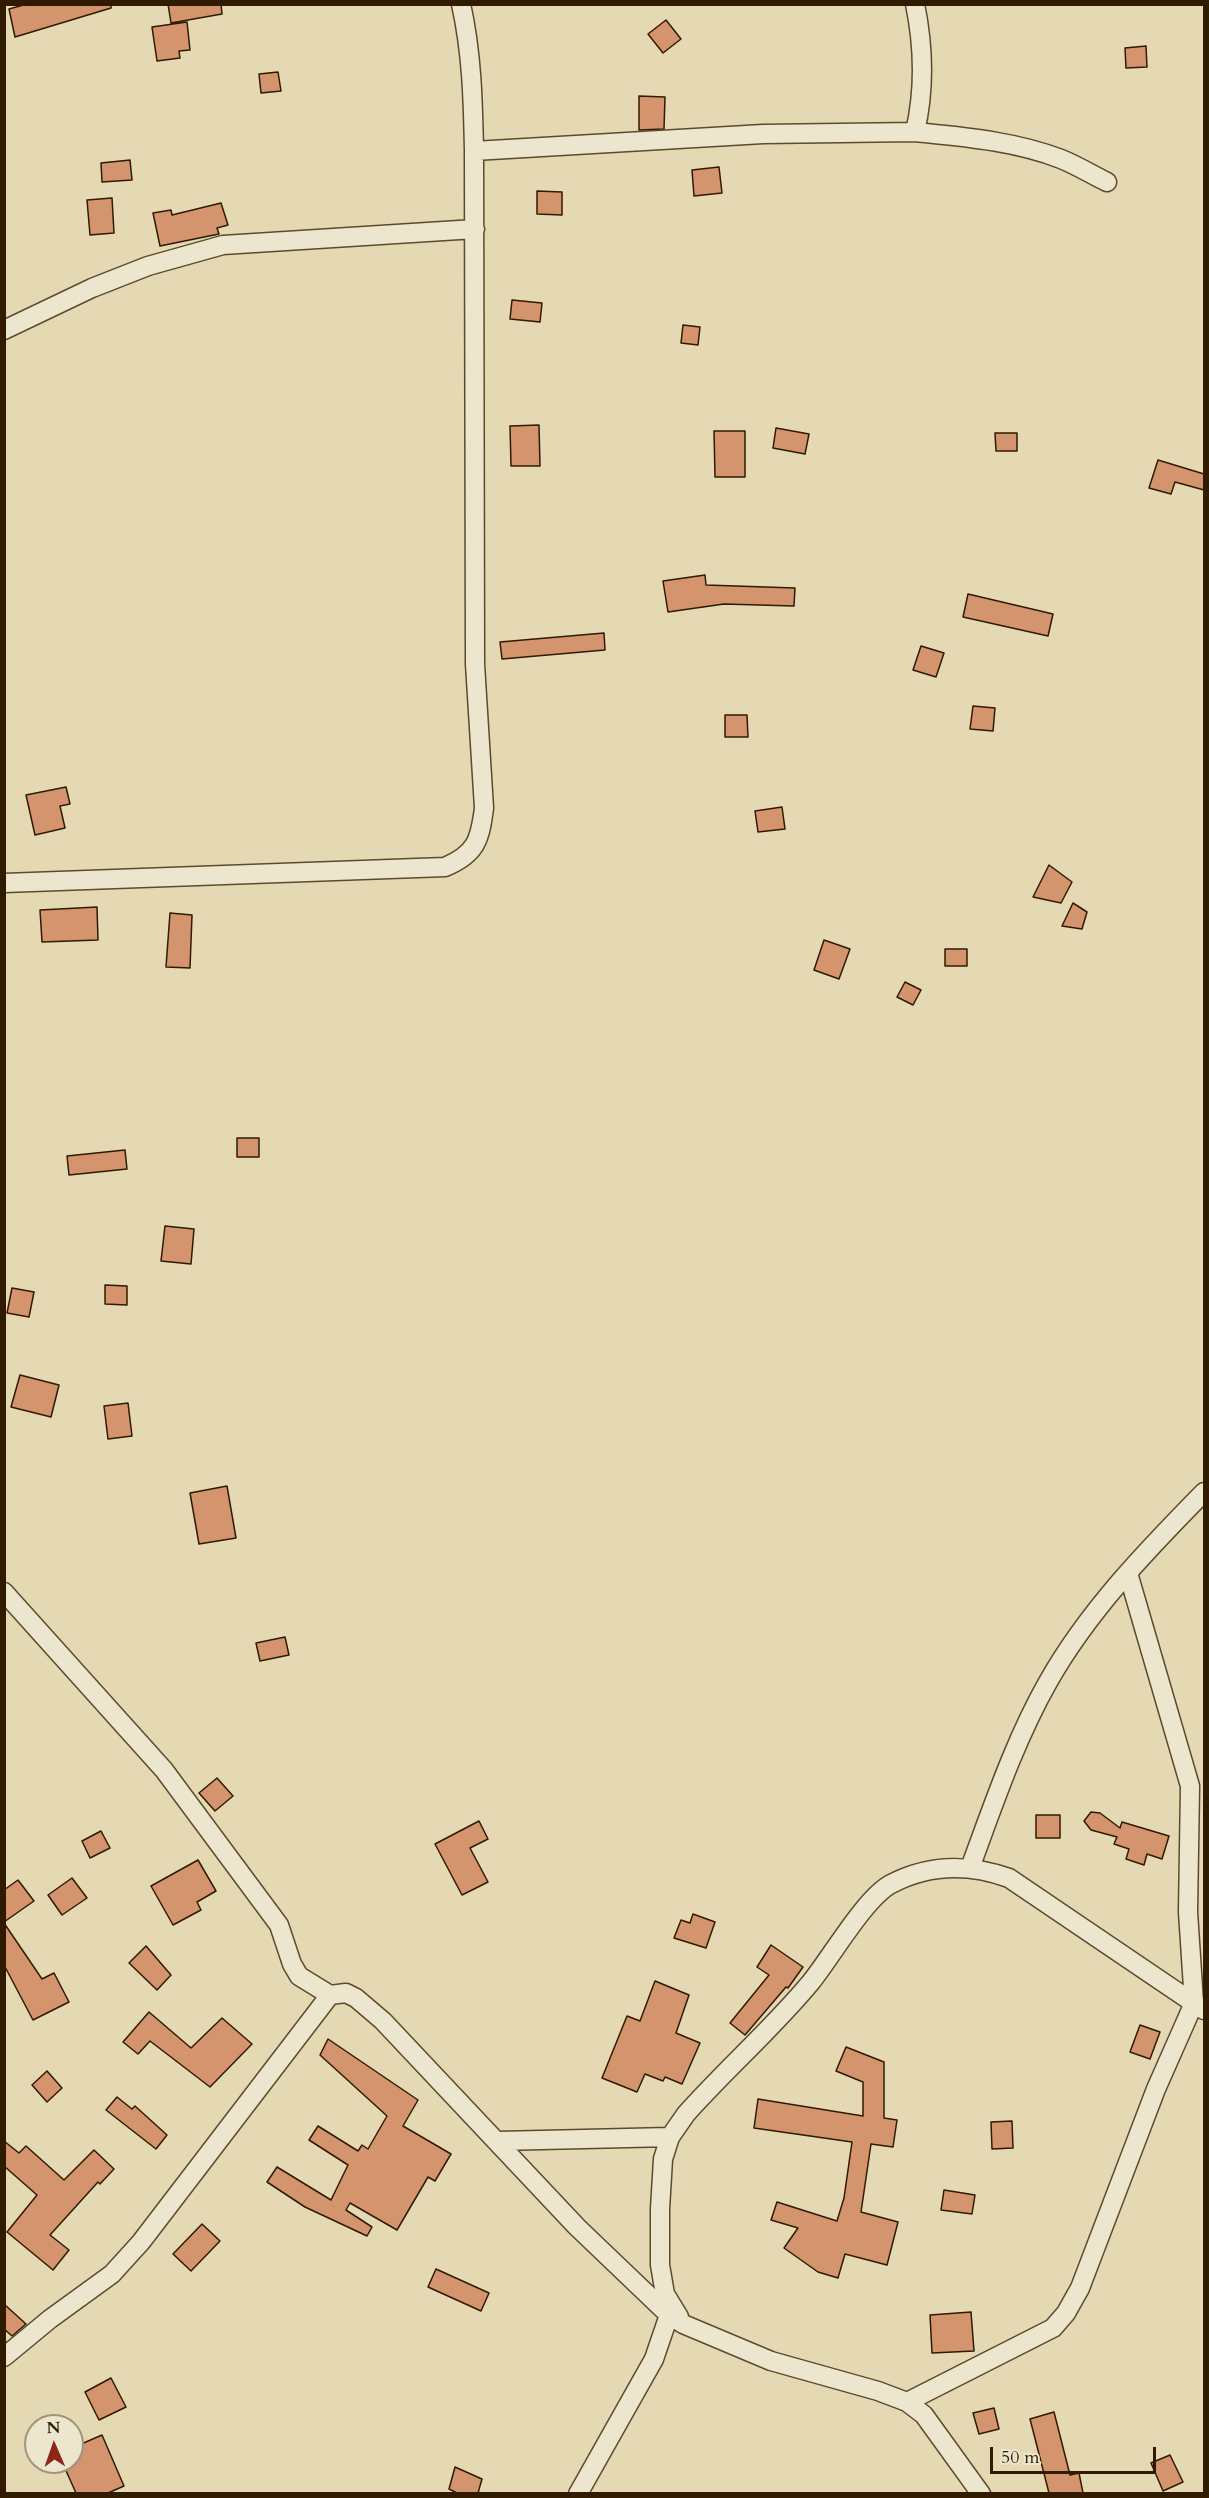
<!DOCTYPE html>
<style>
body{margin:0}
#map{position:relative;width:1209px;height:2498px;overflow:hidden;background:#e4d9b3;font-family:Cardo,serif}
canvas{display:block}
.frame{position:absolute;inset:0;border:6px solid #301a00;pointer-events:none}
.north{position:absolute;left:24px;top:2414px;width:60px;height:60px;box-sizing:border-box;background:#ede6ce;border:2px solid #a1947c;border-radius:50%;rotate:358deg;font-size:16px;font-weight:700;line-height:24px;text-align:center;color:#301a00}
.north::after{content:'';display:block;margin:auto;width:21px;height:27px;background:#8f2418;clip-path:polygon(50% 0,100% 100%,50% 72%,0 100%)}
.scale{position:absolute;left:990px;top:2447px;width:166px;height:27px;box-sizing:border-box;border:3px solid #301a00;border-top:0;padding-left:8px;font-size:18px;line-height:21px;white-space:nowrap;color:#301a00;-webkit-text-stroke:4px #ede6ce;paint-order:stroke}
</style>
<div id="map">
<canvas width="1209" height="2498"></canvas>
<div class="frame"></div>
<div class="north">N</div>
<div class="scale">50 m</div>
</div>
<script>
const g = document.querySelector('canvas').getContext('2d');
g.lineJoin = 'round';
function fill(path, color) {
  g.fillStyle = color;
  g.fill(path, 'evenodd');
}
function stroke(path, color, width, dash) {
  g.strokeStyle = color;
  g.lineWidth = width;
  g.lineCap = dash ? 'butt' : 'round';
  g.setLineDash(dash || []);
  g.stroke(path);
}
const building = new Path2D(`
 M 27,4 L 111,4 L 111,8 L 15,37 L 9,9 Z
 M 168,4 L 221,4 L 222,14 L 171,23 Z
 M 666,20 L 681,39 L 663,53 L 648,34 Z
 M 187,22 L 190,50 L 179,51 L 180,58 L 157,61 L 152,27 Z
 M 1146,46 L 1147,67 L 1126,68 L 1125,48 Z
 M 278,72 L 281,91 L 261,93 L 259,74 Z
 M 639,96 L 665,97 L 664,129 L 639,130 Z
 M 130,160 L 132,180 L 102,182 L 101,163 Z
 M 719,167 L 722,193 L 694,196 L 692,170 Z
 M 537,191 L 562,192 L 562,215 L 537,214 Z
 M 112,198 L 114,233 L 90,235 L 87,200 Z
 M 221,203 L 228,225 L 217,228 L 219,234 L 160,246 L 153,213 L 171,210 L 172,215 Z
 M 512,300 L 542,303 L 540,322 L 510,319 Z
 M 683,325 L 700,327 L 698,345 L 681,343 Z
 M 539,425 L 540,466 L 511,466 L 510,426 Z
 M 776,428 L 809,434 L 805,454 L 773,448 Z
 M 714,431 L 745,431 L 745,477 L 715,477 Z
 M 995,433 L 1017,433 L 1017,451 L 996,451 Z
 M 1158,460 L 1204,474 L 1204,490 L 1175,482 L 1171,494 L 1149,488 Z
 M 705,575 L 706,585 L 795,588 L 794,606 L 724,604 L 668,612 L 663,581 Z
 M 968,594 L 1053,614 L 1048,636 L 963,617 Z
 M 604,633 L 605,650 L 502,659 L 500,642 Z
 M 921,646 L 944,653 L 936,677 L 913,670 Z
 M 973,706 L 995,708 L 993,731 L 970,729 Z
 M 725,715 L 747,715 L 748,737 L 725,737 Z
 M 66,787 L 70,804 L 60,806 L 65,828 L 35,835 L 26,795 Z
 M 782,807 L 785,829 L 758,832 L 755,811 Z
 M 1049,865 L 1072,882 L 1061,903 L 1033,897 Z
 M 1073,903 L 1087,912 L 1082,929 L 1062,926 Z
 M 97,907 L 98,940 L 42,942 L 40,910 Z
 M 170,913 L 192,915 L 190,968 L 166,967 Z
 M 824,940 L 850,949 L 839,979 L 814,970 Z
 M 945,949 L 967,949 L 967,966 L 945,966 Z
 M 905,982 L 921,990 L 913,1005 L 897,997 Z
 M 237,1138 L 259,1138 L 259,1157 L 237,1157 Z
 M 125,1150 L 127,1169 L 69,1175 L 67,1156 Z
 M 165,1226 L 194,1229 L 191,1264 L 161,1261 Z
 M 105,1285 L 127,1286 L 127,1305 L 105,1304 Z
 M 12,1288 L 34,1292 L 29,1317 L 7,1313 Z
 M 20,1375 L 59,1385 L 51,1417 L 11,1407 Z
 M 128,1403 L 132,1436 L 108,1439 L 104,1406 Z
 M 227,1486 L 236,1538 L 199,1544 L 190,1493 Z
 M 285,1637 L 289,1655 L 260,1661 L 256,1643 Z
 M 217,1778 L 233,1796 L 215,1811 L 199,1793 Z
 M 1091,1812 L 1100,1813 L 1120,1828 L 1122,1822 L 1169,1836 L 1162,1859 L 1147,1854 L 1144,1865 L 1126,1859 L 1129,1849 L 1114,1844 L 1117,1837 L 1091,1830 L 1084,1821 Z
 M 1036,1815 L 1060,1815 L 1060,1838 L 1036,1838 Z
 M 479,1821 L 488,1839 L 470,1848 L 488,1882 L 462,1895 L 435,1844 Z
 M 101,1831 L 110,1848 L 90,1858 L 82,1841 Z
 M 198,1860 L 216,1891 L 197,1902 L 201,1910 L 173,1925 L 151,1886 Z
 M 72,1878 L 87,1898 L 62,1915 L 48,1895 Z
 M 18,1880 L 34,1901 L 4,1922 L 4,1890 Z
 M 693,1914 L 715,1922 L 706,1948 L 674,1938 L 681,1920 L 690,1923 Z
 M 4,1923 L 42,1979 L 54,1973 L 69,2002 L 33,2020 L 4,1965 Z
 M 771,1945 L 803,1967 L 788,1988 L 786,1987 L 745,2035 L 730,2023 L 769,1975 L 757,1967 Z
 M 146,1946 L 171,1975 L 157,1990 L 129,1963 Z
 M 655,1981 L 689,1995 L 676,2033 L 700,2043 L 682,2084 L 665,2077 L 663,2081 L 645,2074 L 637,2092 L 602,2078 L 627,2016 L 640,2021 Z
 M 149,2012 L 191,2048 L 222,2018 L 252,2044 L 210,2087 L 150,2041 L 138,2054 L 123,2042 Z
 M 1140,2025 L 1160,2032 L 1150,2059 L 1130,2052 Z
 M 328,2039 L 418,2100 L 403,2126 L 451,2154 L 435,2181 L 428,2177 L 397,2230 L 350,2203 L 346,2210 L 372,2227 L 367,2236 L 305,2207 L 267,2182 L 277,2167 L 331,2200 L 348,2165 L 309,2140 L 318,2126 L 358,2151 L 362,2145 L 368,2149 L 387,2116 L 320,2055 Z
 M 846,2047 L 884,2062 L 884,2118 L 897,2120 L 893,2147 L 871,2144 L 861,2212 L 898,2222 L 887,2265 L 845,2254 L 838,2278 L 818,2272 L 784,2248 L 798,2228 L 771,2220 L 777,2202 L 837,2221 L 844,2198 L 852,2142 L 754,2128 L 758,2099 L 863,2116 L 863,2082 L 836,2071 Z
 M 47,2071 L 62,2088 L 47,2102 L 32,2085 Z
 M 117,2097 L 132,2109 L 135,2106 L 167,2135 L 156,2149 L 106,2110 Z
 M 1012,2121 L 1013,2148 L 992,2149 L 991,2122 Z
 M 4,2141 L 19,2153 L 26,2146 L 64,2180 L 94,2150 L 114,2169 L 100,2184 L 98,2182 L 50,2235 L 69,2250 L 53,2270 L 7,2232 L 37,2195 L 4,2166 Z
 M 944,2190 L 975,2195 L 972,2214 L 941,2210 Z
 M 202,2224 L 220,2241 L 191,2271 L 173,2254 Z
 M 436,2269 L 489,2293 L 481,2311 L 428,2287 Z
 M 4,2304 L 26,2324 L 12,2336 L 4,2329 Z
 M 971,2312 L 974,2351 L 932,2353 L 930,2315 Z
 M 111,2378 L 126,2407 L 99,2420 L 85,2392 Z
 M 994,2408 L 999,2429 L 979,2434 L 973,2413 Z
 M 1054,2412 L 1070,2475 L 1079,2473 L 1083,2493 L 1049,2493 L 1030,2419 Z
 M 102,2435 L 124,2486 L 108,2493 L 76,2493 L 63,2464 L 72,2462 L 72,2448 Z
 M 1170,2455 L 1183,2482 L 1163,2491 L 1151,2463 Z
 M 455,2467 L 482,2479 L 478,2493 L 457,2493 L 449,2489 Z`);
fill(building, '#d4946e');
stroke(building, '#301a00', 1.5);
const street = new Path2D(`
 M 915,132 C 964,137 1014,141 1061,159 C 1076,165 1091,174 1107,182
 M 474,151 L 763,134 L 915,132 C 925,89 924,48 915,4
 M 4,330 L 92,288 L 148,266 L 223,245 L 475,229
 M 4,883 L 445,867 C 476,854 480,840 484,808 L 475,664 L 474,151 C 473,102 472,53 461,4
 M 4,1592 L 164,1770 L 279,1925 L 292,1964 L 299,1976 L 330,1995 L 346,1993 L 356,1998 L 383,2021 L 577,2227 L 669,2315 L 683,2324 L 771,2361 L 878,2391 L 907,2402 L 924,2415 L 981,2494
 M 970,1868 C 993,1806 1015,1740 1048,1682 C 1088,1611 1147,1550 1204,1492
 M 498,2141 L 670,2137
 M 679,2317 L 665,2294 L 660,2265 L 660,2209 L 663,2159 L 670,2137 L 686,2114 C 726,2069 773,2028 811,1982 C 832,1956 865,1898 891,1884 C 929,1864 970,1864 1009,1878 L 1204,2010
 M 4,2357 L 50,2319 L 112,2274 L 141,2242 L 330,1995
 M 907,2402 L 1053,2328 L 1066,2313 L 1080,2288 L 1156,2089 L 1194,2003 L 1188,1912 L 1190,1786 L 1128,1573
 M 578,2494 L 654,2359 L 669,2315`);
stroke(street, '#5d4a2d', 21);
stroke(street, '#ede6ce', 18);
</script>
